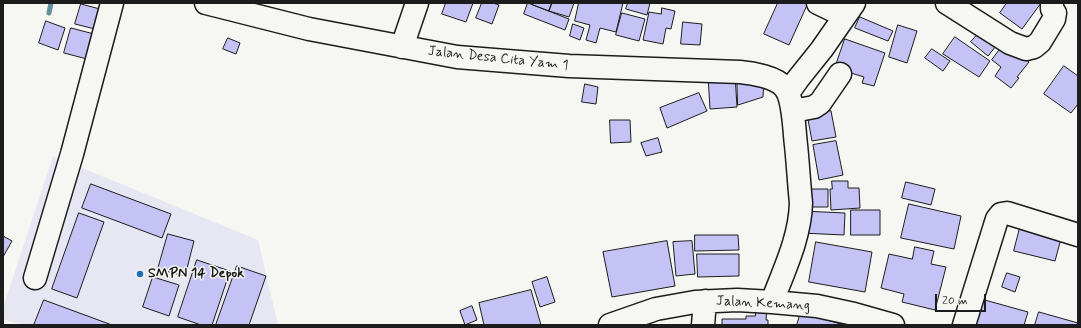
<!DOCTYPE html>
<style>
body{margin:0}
#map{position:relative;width:1081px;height:328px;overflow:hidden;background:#f6f6f2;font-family:Mynerve,sans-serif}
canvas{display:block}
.frame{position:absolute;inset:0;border:4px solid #1c1c1c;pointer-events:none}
.scale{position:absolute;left:935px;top:294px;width:51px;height:18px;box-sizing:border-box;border:2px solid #1c1c1c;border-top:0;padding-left:5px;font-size:12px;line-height:14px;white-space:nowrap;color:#1c1c1c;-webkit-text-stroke:3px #f6f6f2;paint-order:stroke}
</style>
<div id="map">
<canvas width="1081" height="328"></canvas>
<div class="frame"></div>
<div class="scale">20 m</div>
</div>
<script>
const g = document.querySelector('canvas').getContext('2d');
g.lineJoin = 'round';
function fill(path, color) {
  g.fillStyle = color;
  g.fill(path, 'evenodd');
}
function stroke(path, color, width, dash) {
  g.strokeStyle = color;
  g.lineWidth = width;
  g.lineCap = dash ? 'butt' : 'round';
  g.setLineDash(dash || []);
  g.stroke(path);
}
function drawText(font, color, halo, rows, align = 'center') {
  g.font = font + ' Mynerve,sans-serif';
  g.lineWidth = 3;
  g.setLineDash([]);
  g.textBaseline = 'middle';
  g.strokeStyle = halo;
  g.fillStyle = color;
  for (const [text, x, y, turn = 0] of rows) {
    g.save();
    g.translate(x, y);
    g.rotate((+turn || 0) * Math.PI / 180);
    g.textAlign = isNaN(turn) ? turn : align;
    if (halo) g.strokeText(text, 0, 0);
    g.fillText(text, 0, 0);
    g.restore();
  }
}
fill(new Path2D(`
 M 53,156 L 258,240 L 278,325 L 23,325 L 3,319 L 3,308 Z`), '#e7e7f3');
stroke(new Path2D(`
 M 49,13 L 51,3`), '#628f9c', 5);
const building = new Path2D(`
 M 446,3 L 473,3 L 466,22 L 442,14 Z
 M 482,3 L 493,3 L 499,5 L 492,24 L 476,18 Z
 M 528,3 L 569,19 L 565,30 L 524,14 Z
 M 533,3 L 552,3 L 549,11 L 533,5 Z
 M 552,3 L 574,3 L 569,17 L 549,11 Z
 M 579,3 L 623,3 L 616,32 L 600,28 L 596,43 L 586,40 L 590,25 L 575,21 Z
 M 628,3 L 650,3 L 647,15 L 626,9 Z
 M 778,3 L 808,3 L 789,45 L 764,34 Z
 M 1007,3 L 1041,3 L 1022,29 L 1000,13 Z
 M 81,4 L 100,9 L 95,29 L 75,24 Z
 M 662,8 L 675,11 L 671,29 L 666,28 L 663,44 L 643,40 L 649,12 L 661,14 Z
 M 622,13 L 645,19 L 639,41 L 616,35 Z
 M 860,17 L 893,31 L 888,41 L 855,28 Z
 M 46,21 L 65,28 L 58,50 L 39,43 Z
 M 683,22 L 702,24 L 700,45 L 681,44 Z
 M 573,24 L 584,28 L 580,40 L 570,36 Z
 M 898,25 L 917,31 L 907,63 L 889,57 Z
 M 984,27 L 1000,41 L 988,56 L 971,42 Z
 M 71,28 L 94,34 L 87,59 L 64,53 Z
 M 955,37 L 990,61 L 979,77 L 943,54 Z
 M 228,38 L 240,43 L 236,54 L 223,49 Z
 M 845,39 L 885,53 L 874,86 L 862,83 L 864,77 L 835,68 Z
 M 1004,44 L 1029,62 L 1017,77 L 1019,78 L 1011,88 L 995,76 L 1001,67 L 992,60 Z
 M 932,49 L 950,61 L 943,71 L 925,58 Z
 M 1064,66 L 1078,76 L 1078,104 L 1071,113 L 1044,94 Z
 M 735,75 L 737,107 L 710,109 L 708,76 Z
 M 737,75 L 764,79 L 763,97 L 738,105 Z
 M 585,84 L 598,87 L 596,104 L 582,102 Z
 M 699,93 L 707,111 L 667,128 L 660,108 Z
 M 831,111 L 836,137 L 812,141 L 807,114 Z
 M 610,120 L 630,120 L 631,142 L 611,143 Z
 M 658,138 L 662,152 L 646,156 L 641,143 Z
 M 836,141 L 843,175 L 819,180 L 813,145 Z
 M 832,181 L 848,181 L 848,188 L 859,188 L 860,208 L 831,210 L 830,189 L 832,189 Z
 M 906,182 L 935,189 L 931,205 L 902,198 Z
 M 91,184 L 171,214 L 162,238 L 82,208 Z
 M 808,189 L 828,189 L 828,207 L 808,207 Z
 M 909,204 L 961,216 L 954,249 L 901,238 Z
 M 851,210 L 880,210 L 880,235 L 851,235 Z
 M 802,211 L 845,213 L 844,235 L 801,233 Z
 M 79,213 L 104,222 L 77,298 L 52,289 Z
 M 1021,224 L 1062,235 L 1055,261 L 1014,251 Z
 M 168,234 L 194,241 L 185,276 L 158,269 Z
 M 695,235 L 738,235 L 739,250 L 695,251 Z
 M 3,236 L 12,241 L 3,257 Z
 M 667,241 L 675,286 L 612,297 L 603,252 Z
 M 692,241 L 695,274 L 676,276 L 673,242 Z
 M 816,242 L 872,252 L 865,292 L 809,282 Z
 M 915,247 L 934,251 L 931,264 L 946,267 L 935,310 L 902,302 L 904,294 L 881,288 L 889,254 L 912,259 Z
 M 697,254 L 739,254 L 739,276 L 698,277 Z
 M 197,260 L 230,271 L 212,325 L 201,325 L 178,317 Z
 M 237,266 L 266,276 L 249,325 L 216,325 Z
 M 1007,273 L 1020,277 L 1015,292 L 1002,287 Z
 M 153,277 L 179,285 L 169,316 L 143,307 Z
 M 547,277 L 555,302 L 540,307 L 532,282 Z
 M 531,290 L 541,325 L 484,325 L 479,303 Z
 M 974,297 L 1028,312 L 1024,325 L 978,325 L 967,322 Z
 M 44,300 L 112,325 L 34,325 Z
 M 472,306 L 477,320 L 465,325 L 460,311 Z
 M 756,307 L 767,307 L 766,320 L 768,320 L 768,325 L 722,325 L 722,319 L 746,319 L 746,316 L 755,316 Z
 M 801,312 L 844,325 L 797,325 Z
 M 1039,312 L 1078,323 L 1078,325 L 1035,325 Z`);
fill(building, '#c5c3f5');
stroke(building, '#1c1c1c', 1);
const minor = new Path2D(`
 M 206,3 L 309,29 L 457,57 L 569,66 L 740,72 C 752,73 777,77 785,88 C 794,99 794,130 796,145 C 798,164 799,184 801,203 C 800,238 784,270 772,302
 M 818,3 L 845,16
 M 947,3 L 1010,43 L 1026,49 L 1034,47 L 1040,42 L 1054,19 L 1055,13 L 1052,9 L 1052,3
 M 402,47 L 417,3
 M 788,93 L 798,79 L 822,49 L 854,3
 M 793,111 L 814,107 L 820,103 L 840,74
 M 35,278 L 72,154 L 112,3
 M 610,325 L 656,309 L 695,302 L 737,300 L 772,302 L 817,306 L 854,314 L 893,325
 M 703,325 L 705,301
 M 964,325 L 997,219 L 1001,214 L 1007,213 L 1078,235`);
stroke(minor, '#1c1c1c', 25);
stroke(minor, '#f6f6f2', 22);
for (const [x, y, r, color] of [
 [140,274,4,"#1f6fb2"]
]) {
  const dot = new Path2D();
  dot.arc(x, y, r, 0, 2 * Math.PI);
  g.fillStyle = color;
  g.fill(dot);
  stroke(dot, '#f6f6f2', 1.5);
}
drawText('14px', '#1c1c1c', '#f6f6f2', [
 ["Jalan Desa Cita Yam 1",498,59,6],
 ["Jalan Kemang",763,304,3]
]);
drawText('bold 14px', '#1c1c1c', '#f6f6f2', [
 ["SMPN 14 Depok",148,274]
], 'left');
</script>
